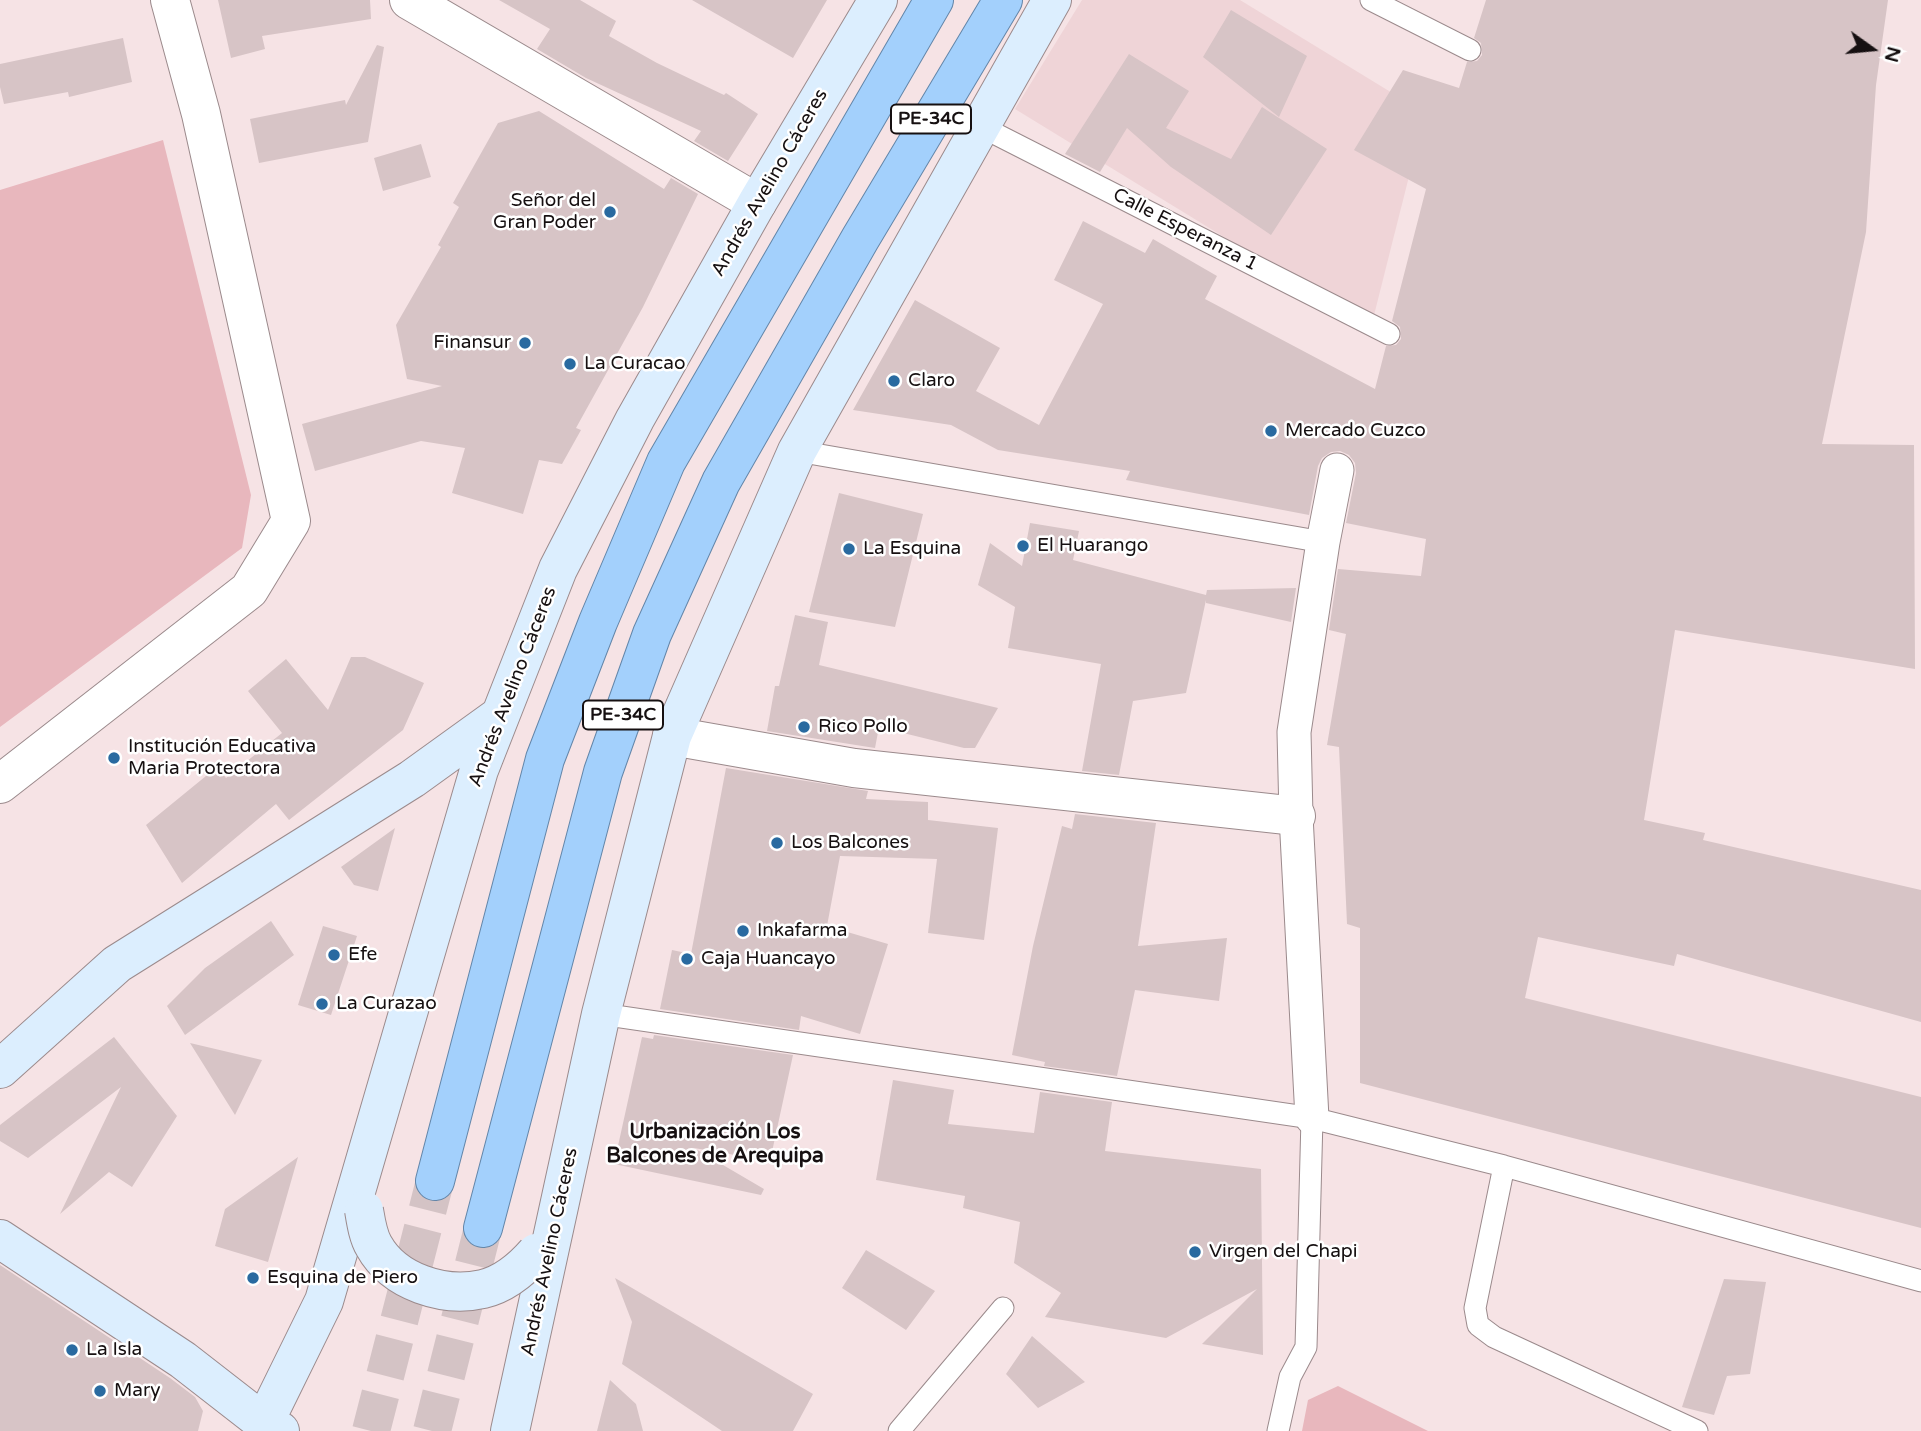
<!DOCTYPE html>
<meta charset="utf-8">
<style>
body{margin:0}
#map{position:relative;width:1921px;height:1431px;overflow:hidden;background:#f6e3e5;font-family:"Varela Round",sans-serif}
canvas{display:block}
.north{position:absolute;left:1837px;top:14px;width:70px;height:70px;-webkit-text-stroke:5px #fff;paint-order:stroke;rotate:105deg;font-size:19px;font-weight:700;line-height:28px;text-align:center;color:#161011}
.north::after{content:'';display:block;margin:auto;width:24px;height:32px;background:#161011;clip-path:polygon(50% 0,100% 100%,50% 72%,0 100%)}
</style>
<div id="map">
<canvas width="1921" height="1431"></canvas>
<div class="north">N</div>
</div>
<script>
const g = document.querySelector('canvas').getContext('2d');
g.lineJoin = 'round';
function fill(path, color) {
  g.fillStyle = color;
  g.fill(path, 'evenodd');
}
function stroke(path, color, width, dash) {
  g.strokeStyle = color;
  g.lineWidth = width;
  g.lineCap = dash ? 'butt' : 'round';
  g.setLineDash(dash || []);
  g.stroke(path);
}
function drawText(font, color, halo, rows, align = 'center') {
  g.font = font + ' "Varela Round",sans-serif';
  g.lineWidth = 5;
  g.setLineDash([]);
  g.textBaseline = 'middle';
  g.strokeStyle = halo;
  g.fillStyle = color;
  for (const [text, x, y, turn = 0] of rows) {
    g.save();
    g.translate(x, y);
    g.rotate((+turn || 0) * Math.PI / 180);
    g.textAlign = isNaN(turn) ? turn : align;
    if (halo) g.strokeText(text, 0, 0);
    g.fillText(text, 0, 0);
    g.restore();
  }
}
fill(new Path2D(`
 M 1082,0 L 1240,0 L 1425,113 L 1371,327 L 1015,109 Z`), '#efd4d7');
fill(new Path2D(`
 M 163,140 L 251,495 L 242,548 L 0,727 L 0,190 Z
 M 1338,1386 L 1428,1431 L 1302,1431 L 1308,1400 Z`), '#e8b7bd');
fill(new Path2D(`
 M 218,0 L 370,0 L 371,19 L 262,36 L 265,49 L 231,58 Z
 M 499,0 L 580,0 L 616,21 L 609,36 L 657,63 L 724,95 L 726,93 L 758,114 L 728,161 L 694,141 L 701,131 L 586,78 L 537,49 L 550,29 Z
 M 692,0 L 827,0 L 793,58 Z
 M 1486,0 L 1888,0 L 1876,85 L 1866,232 L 1822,444 L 1914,445 L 1915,669 L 1675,630 L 1644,820 L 1705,833 L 1703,840 L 1921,890 L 1921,1022 L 1677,954 L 1674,966 L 1538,937 L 1525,998 L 1921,1097 L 1921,1228 L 1360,1083 L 1360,928 L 1347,924 L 1339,747 L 1327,745 L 1346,634 L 1329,630 L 1338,569 L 1421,576 L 1426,539 L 1346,523 L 1356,473 L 1355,463 L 1349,455 L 1340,451 L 1331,452 L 1322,458 L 1318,466 L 1309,515 L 1126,480 L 1130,471 L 998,450 L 951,425 L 853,410 L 915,300 L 1000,348 L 976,391 L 1039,425 L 1103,304 L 1054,280 L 1083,221 L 1145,253 L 1153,239 L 1217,276 L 1205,299 L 1375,389 L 1386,346 L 1396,345 L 1401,339 L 1400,327 L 1392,321 L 1426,189 L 1354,150 L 1403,70 L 1459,88 L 1467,62 L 1477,61 L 1482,55 L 1481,43 L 1474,38 Z
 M 1231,10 L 1307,56 L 1279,117 L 1203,57 Z
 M 123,38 L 132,82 L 69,97 L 68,92 L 4,104 L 0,87 L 0,64 Z
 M 377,45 L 384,47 L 368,142 L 259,163 L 250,119 L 345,100 L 346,105 Z
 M 1129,54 L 1189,91 L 1166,128 L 1231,159 L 1262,107 L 1327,149 L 1271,235 L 1171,167 L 1127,128 L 1100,172 L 1065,154 Z
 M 539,111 L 664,189 L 671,178 L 698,194 L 643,307 L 576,428 L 581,430 L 562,464 L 539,460 L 523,514 L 452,493 L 465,448 L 421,441 L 315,471 L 302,424 L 442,386 L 407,379 L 396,325 L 441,247 L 438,245 L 459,207 L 453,203 L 498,123 Z
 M 421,144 L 431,177 L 383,191 L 374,158 Z
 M 839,493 L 923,514 L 895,627 L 809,612 Z
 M 1030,523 L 1079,531 L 1073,560 L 1206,595 L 1207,590 L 1296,588 L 1291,622 L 1206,603 L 1206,600 L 1186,693 L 1133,701 L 1119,775 L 1082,771 L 1101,664 L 1008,648 L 1015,607 L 978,585 L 990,543 L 1022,566 Z
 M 795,615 L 828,622 L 819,665 L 998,708 L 975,748 L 964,748 L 879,727 L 875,748 L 767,731 L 775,686 L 779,686 Z
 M 351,657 L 365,657 L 424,683 L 403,730 L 289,820 L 276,804 L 182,883 L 146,825 L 217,767 L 226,778 L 282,733 L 248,691 L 286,659 L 328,710 Z
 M 726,768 L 868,791 L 866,799 L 928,802 L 928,820 L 998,828 L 984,940 L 928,933 L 937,859 L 840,856 L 827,926 L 888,944 L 860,1034 L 801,1016 L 799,1030 L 660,1009 L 672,950 L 691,954 Z
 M 1075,814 L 1156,823 L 1138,946 L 1227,938 L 1219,1001 L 1135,990 L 1117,1076 L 1044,1066 L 1045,1062 L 1012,1055 L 1033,946 L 1062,826 L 1072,829 Z
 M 395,828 L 378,891 L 354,885 L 341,867 Z
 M 271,921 L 294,955 L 185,1035 L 167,1006 L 205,968 Z
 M 323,926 L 357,936 L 331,1015 L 298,1005 Z
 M 654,1035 L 793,1055 L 770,1161 L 694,1148 L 764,1189 L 761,1195 L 614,1164 L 642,1037 L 653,1039 Z
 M 114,1037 L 177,1116 L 132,1187 L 109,1172 L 60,1214 L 121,1087 L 28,1158 L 0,1141 L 0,1125 Z
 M 190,1043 L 262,1060 L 235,1115 Z
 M 893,1080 L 954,1090 L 948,1124 L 1034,1133 L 1040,1092 L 1112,1102 L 1105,1151 L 1261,1169 L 1263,1355 L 1202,1344 L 1257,1289 L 1166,1338 L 1045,1317 L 1061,1293 L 1014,1263 L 1020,1222 L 963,1208 L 965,1196 L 876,1180 Z
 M 298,1157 L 268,1262 L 215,1246 L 225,1209 Z
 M 866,1250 L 935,1291 L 906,1330 L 842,1288 Z
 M 0,1265 L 170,1378 L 195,1397 L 203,1411 L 198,1431 L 0,1431 Z
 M 615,1278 L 813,1394 L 793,1431 L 722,1431 L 622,1364 L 632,1322 Z
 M 1724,1279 L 1766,1282 L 1750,1374 L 1727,1376 L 1714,1415 L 1682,1407 Z
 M 1032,1336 L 1085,1382 L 1038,1408 L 1006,1374 Z
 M 610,1380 L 636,1404 L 643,1431 L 597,1431 Z`), '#d7c4c6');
stroke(new Path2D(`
 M 371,1431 L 435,1181
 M 432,1431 L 483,1228`), '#d4c3c5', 38, [38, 19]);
const service = new Path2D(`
 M 1371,0 L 1470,50
 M 980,126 L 1389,334
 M 797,451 L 1323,542
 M 601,1014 L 1312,1118 L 1504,1166 L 1921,1281
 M 1504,1166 L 1475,1308 L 1478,1325 L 1494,1337 L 1697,1431
 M 899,1431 L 1003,1308
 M 1278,1431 L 1290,1377 L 1306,1347 L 1312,1118`);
const pedestrian = new Path2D(`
 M 1312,1118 L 1296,816 L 1294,732 L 1323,542 L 1337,470`);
const minor = new Path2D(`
 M 409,0 L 757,203
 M 672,736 L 854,768 L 1296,816
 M 0,784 L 249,590 L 291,521 L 201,114 L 170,0`);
const secondary = new Path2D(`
 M 0,1069 L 117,964 L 412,779 L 498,717
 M 0,1239 L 183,1360 L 264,1423 L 280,1431
 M 264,1423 L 324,1301 L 479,770 L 558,569 L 635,419 L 757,203 L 878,0
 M 510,1431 L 601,1014 L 672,736 L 797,451 L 1052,0`);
const trunk = new Path2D(`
 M 435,1181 L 545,759 L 598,622 L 666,462 L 934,0
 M 483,1228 L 603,772 L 652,634 L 721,482 L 860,239 L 1003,0`);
stroke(service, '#9b8a8c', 23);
stroke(pedestrian, '#9b8a8c', 35);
stroke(minor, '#9b8a8c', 40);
stroke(secondary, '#9b8a8c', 40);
stroke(trunk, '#6386a9', 40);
stroke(service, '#fff', 21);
stroke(pedestrian, '#fff', 33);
stroke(minor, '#fff', 38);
stroke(secondary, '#dceefe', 38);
stroke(trunk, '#a3d0fc', 38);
const secondaryBridge = new Path2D(`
 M 364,1210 C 366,1222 368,1236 374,1246 C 394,1282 444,1298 483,1289 C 504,1284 522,1269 536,1253`);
stroke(secondaryBridge, '#9b8a8c', 40, []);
stroke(secondaryBridge, '#dceefe', 38);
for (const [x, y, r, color] of [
 [610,212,7,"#296aa0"],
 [525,343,7,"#296aa0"],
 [570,364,7,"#296aa0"],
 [894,381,7,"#296aa0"],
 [1271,431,7,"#296aa0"],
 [1023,546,7,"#296aa0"],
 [849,549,7,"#296aa0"],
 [804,727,7,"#296aa0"],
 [114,758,7,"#296aa0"],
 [777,843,7,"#296aa0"],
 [743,931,7,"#296aa0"],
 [334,955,7,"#296aa0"],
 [687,959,7,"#296aa0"],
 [322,1004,7,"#296aa0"],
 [1195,1252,7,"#296aa0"],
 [253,1278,7,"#296aa0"],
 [72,1350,7,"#296aa0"],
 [100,1391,7,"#296aa0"]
]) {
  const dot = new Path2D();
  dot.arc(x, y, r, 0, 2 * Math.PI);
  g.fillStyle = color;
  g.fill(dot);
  stroke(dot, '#fff', 2.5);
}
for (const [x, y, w] of [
 [931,119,80],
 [623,715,80]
]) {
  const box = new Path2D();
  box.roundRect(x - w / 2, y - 14.5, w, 29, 5);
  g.fillStyle = '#fff';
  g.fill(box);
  stroke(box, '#161011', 2);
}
drawText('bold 18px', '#161011', null, [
 ["PE-34C",931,119],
 ["PE-34C",623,715]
]);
drawText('19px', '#161011', '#fff', [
 ["Andrés Avelino Cáceres",770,183,-60],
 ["Calle Esperanza 1",1185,230,27],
 ["Andrés Avelino Cáceres",513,687,-69],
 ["Andrés Avelino Cáceres",550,1252,-78]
]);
drawText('19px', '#161011', '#fff', [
 ["Señor del",596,201,"right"],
 ["Gran Poder",596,223,"right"],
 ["Finansur",511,343,"right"],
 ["La Curacao",584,364],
 ["Claro",908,381],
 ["Mercado Cuzco",1285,431],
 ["El Huarango",1037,546],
 ["La Esquina",863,549],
 ["Rico Pollo",818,727],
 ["Institución Educativa",128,747],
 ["Maria Protectora",128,769],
 ["Los Balcones",791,843],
 ["Inkafarma",757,931],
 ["Efe",348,955],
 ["Caja Huancayo",701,959],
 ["La Curazao",336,1004],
 ["Virgen del Chapi",1209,1252],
 ["Esquina de Piero",267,1278],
 ["La Isla",86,1350],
 ["Mary",114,1391]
], 'left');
drawText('bold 21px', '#161011', '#fff', [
 ["Urbanización Los",715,1132],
 ["Balcones de Arequipa",715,1156]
]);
</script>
